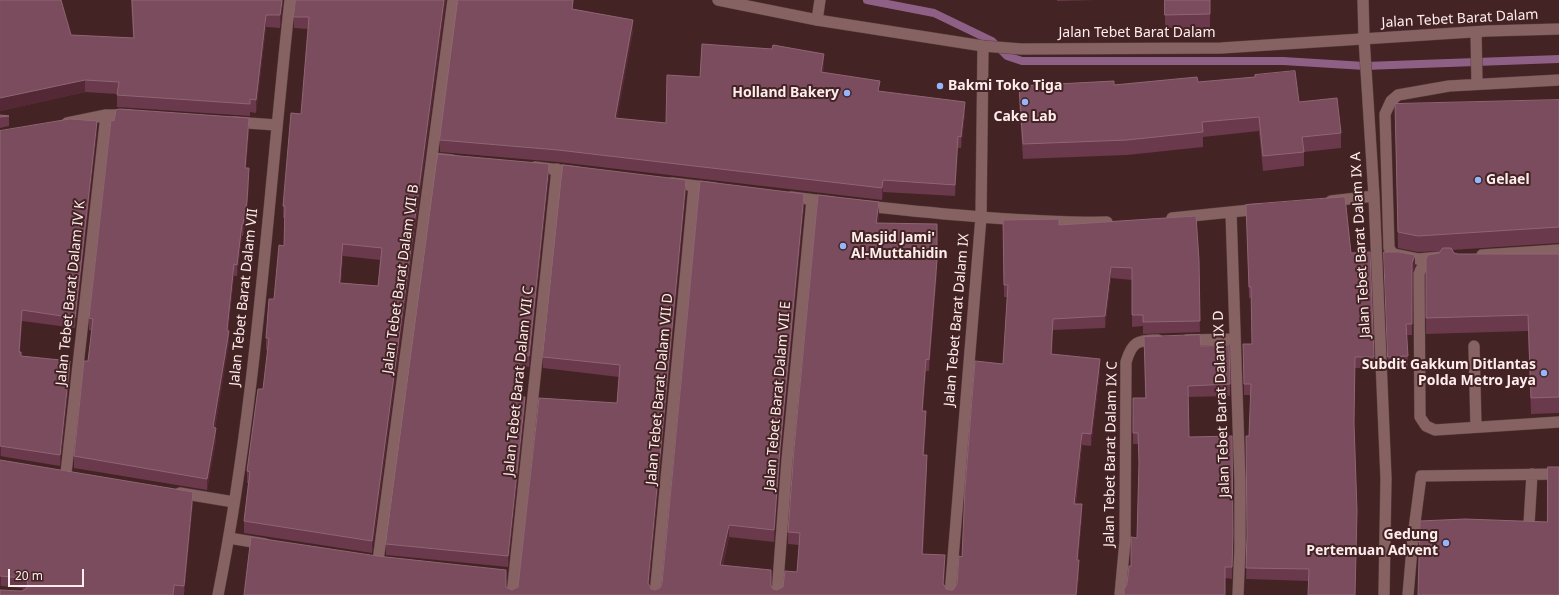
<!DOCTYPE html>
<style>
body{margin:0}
#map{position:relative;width:1559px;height:595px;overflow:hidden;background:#432324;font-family:"Noto Sans",sans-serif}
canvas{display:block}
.scale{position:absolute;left:8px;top:569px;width:76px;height:18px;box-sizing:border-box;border:2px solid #ffeded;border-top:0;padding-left:5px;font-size:12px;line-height:14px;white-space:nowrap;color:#ffeded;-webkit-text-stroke:3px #432324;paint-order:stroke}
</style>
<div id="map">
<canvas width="1559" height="595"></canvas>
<div class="scale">20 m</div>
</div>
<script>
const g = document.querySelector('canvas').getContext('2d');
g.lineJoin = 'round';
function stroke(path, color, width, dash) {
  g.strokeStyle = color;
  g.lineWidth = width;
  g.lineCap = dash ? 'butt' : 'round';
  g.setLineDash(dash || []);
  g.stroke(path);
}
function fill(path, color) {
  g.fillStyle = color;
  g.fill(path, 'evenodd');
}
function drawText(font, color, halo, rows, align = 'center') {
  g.font = font + ' "Noto Sans",sans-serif';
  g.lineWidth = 4;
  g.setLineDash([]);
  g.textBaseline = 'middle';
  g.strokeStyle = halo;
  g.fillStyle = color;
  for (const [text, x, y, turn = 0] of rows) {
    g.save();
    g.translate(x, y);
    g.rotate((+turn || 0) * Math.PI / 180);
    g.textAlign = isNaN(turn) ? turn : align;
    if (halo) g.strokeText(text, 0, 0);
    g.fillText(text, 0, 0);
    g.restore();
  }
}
stroke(new Path2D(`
 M 867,0 L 934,13 L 992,41 L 1007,56 L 1022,61 L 1283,61 L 1365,66 L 1559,59`), '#8e6086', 8);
const service = new Path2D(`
 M 1476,32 L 1477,84
 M 1482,255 L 1559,250
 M 1441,257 L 1418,259 L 1393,254 L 1389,248 L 1385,114 L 1391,101 L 1398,95 L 1449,86 L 1559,80
 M 1436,263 C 1427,263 1422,264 1419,274 L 1420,417 L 1426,426 L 1435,430 L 1559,422
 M 1474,346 L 1476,427
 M 1522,533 L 1526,529 L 1529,524 L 1532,474
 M 1413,537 L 1421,476 L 1559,474
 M 1408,595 L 1413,537 L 1435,536`);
const minor = new Path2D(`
 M 817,20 L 820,0
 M 1364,38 L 1374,196 L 1386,478 L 1384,595
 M 234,122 L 276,125
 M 67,123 L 106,115 L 130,115
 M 433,158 L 452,160
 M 535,167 L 577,172
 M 672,183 L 714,188
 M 791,197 L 832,202
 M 1331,201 L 1374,196
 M 865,206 C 903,210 942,214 981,217 C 1023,220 1064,223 1107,222
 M 1231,212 L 1240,482 L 1240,546 L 1238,595
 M 1172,218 L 1260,209
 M 1187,340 L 1235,339
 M 66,473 L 106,115
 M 180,493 L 234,502
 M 229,538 L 265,544
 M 378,561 L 453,0
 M 512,595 L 557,169
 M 655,595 L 694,186
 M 777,595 L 787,460 L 812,200
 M 950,595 L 981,217 L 983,46
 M 1120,595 L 1125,541 L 1126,362 C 1132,342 1137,340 1158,340`);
const tertiary = new Path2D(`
 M 718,0 L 817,20 L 983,46 L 1021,49 L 1221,48 L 1487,31 L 1559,29
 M 1363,0 L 1364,38
 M 218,595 C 257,399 268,198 290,0`);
stroke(service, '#5c4143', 12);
stroke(minor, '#5c4143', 12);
stroke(tertiary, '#5c4143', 12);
stroke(service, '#876262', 11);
stroke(minor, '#876262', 11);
stroke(tertiary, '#876262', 11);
fill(new Path2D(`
 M 0,0 L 71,35 L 133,38 L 131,0 L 283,0 L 280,28 L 266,27 L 256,113 L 250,112 L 250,116 L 117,107 L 117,94 L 85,92 L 0,111 Z
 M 296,0 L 446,0 L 372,553 L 244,533 L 244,521 L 248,483 L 247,483 L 247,471 L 263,389 L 268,350 L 266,350 L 266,338 L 284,246 L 284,218 L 283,218 L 283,206 L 301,114 L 308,29 L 294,28 L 294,17 ZM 343,256 L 380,260 L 378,286 L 341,283 Z
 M 1057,0 L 1096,0 L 1057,1 Z
 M 1165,0 L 1210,0 L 1210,28 L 1165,28 Z
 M 573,9 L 633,31 L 617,118 L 666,123 L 700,77 L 824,66 L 823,73 L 880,91 L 965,113 L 961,148 L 958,148 L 955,196 L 883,192 L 882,200 L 558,162 L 440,152 L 440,140 Z
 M 1198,82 L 1341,133 L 1341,148 L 1304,152 L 1304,166 L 1263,171 L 1259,131 L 1203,137 L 1203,147 L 1127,155 L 1023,159 L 1019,101 L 1019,86 L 1114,85 Z
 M 1559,100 L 1559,243 L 1452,250 L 1454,253 L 1458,254 L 1559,254 L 1559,413 L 1531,414 L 1528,331 L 1426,334 L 1426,259 L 1439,253 L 1441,251 L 1418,252 L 1398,248 L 1395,104 Z
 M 0,115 L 9,116 L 9,126 L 0,128 Z
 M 249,130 L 246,168 L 249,180 L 247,213 L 243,236 L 242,236 L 237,276 L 234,276 L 228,331 L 229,342 L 215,428 L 216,440 L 207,490 L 74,468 L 74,456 L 92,331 L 89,330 L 89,318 Z
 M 0,131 L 97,131 L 75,328 L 22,321 L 20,352 L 21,356 L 70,371 L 60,466 L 0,456 Z
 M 549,175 L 529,367 L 520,366 L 517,397 L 525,408 L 508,567 L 386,555 L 386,544 Z
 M 686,191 L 649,585 L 651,589 L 655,590 L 660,588 L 804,205 L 780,459 L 774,542 L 729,537 L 723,565 L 771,587 L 773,589 L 777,590 L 783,587 L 797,572 L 799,545 L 788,544 L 788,532 L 879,214 L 878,223 L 937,272 L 929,371 L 926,371 L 923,411 L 926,423 L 924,455 L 927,467 L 923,554 L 945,567 L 944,585 L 946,589 L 950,590 L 953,590 L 957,584 L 962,557 L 1003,364 L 1007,297 L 1004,297 L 1003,220 L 1059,225 L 1196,216 L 1200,332 L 1143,334 L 1143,326 L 1132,327 L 1132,280 L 1111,278 L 1105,328 L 1053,330 L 1052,354 L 1100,371 L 1091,446 L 1082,445 L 1076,504 L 1082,516 L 1078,560 L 1079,572 L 1077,595 L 244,595 L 512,590 L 518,587 L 617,403 L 619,377 L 543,368 L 543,357 Z
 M 1246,205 L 1351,253 L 1374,357 L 1374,368 L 1355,368 L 1309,581 L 1246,579 L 1251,395 L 1244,395 L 1243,344 L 1252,344 L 1251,298 L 1249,298 Z
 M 1384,252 L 1415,266 L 1412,274 L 1412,335 L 1407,335 L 1408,367 L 1388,368 Z
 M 1144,337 L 1201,346 L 1230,384 L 1230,396 L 1188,397 L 1189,437 L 1233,546 L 1232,579 L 1225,578 L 1127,584 L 1137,538 L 1139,469 L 1138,444 L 1133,444 L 1133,398 L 1145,398 Z
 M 0,460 L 193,502 L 184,595 L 0,595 L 21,591 L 24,590 L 22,588 L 1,586 Z`), '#6a394c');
fill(new Path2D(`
 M 282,0 L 283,0 L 280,28 L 280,15 Z
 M 444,0 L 446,0 L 372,553 L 372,541 Z
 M 573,0 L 574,0 L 572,20 L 572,9 Z
 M 266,15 L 266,27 L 256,113 L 256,100 Z
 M 633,20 L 633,31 L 615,129 L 615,118 Z
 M 824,54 L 824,66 L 821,84 L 821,72 Z
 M 85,80 L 85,92 L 0,111 L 0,98 Z
 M 965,102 L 965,113 L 961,148 L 961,137 Z
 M 249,118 L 249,130 L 245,180 L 245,168 Z
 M 97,121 L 97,131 L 75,328 L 75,318 Z
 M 958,136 L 958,148 L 955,196 L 955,185 Z
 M 549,164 L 549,175 L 529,367 L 529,356 Z
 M 249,168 L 249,180 L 247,213 L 243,236 L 243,224 Z
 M 686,180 L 686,191 L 648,594 L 648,583 Z
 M 883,180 L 883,192 L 882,200 L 882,188 Z
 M 804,194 L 804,205 L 780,459 L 774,542 L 774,530 L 780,448 Z
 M 879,202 L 879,214 L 876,235 L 876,223 Z
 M 242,224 L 242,236 L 237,276 L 237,265 Z
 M 937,224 L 937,272 L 929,371 L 929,360 Z
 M 343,244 L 343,256 L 340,294 L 340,283 Z
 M 1415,255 L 1415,266 L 1412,274 L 1412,263 Z
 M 234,264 L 234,276 L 227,342 L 227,330 Z
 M 1111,267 L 1111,278 L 1105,328 L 1105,316 Z
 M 22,310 L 22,321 L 19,362 L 19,352 Z
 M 1053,319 L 1053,330 L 1051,365 L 1051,354 Z
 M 229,331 L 229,342 L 213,439 L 213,427 Z
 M 520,355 L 520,366 L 516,408 L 516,397 Z
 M 926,359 L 926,371 L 922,422 L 922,411 Z
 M 1100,359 L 1100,371 L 1091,446 L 1091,434 Z
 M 70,361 L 70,371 L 60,466 L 60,455 Z
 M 525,397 L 525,408 L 508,567 L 508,556 Z
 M 926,411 L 926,423 L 923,467 L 923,455 Z
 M 216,428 L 216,440 L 207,490 L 207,479 Z
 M 1082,433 L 1082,445 L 1074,516 L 1074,504 Z
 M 0,446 L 1,446 L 1,456 L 0,456 Z
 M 927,455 L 927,467 L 922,565 L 922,554 Z
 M 193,492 L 193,502 L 184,595 L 184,586 Z
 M 1082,504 L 1082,516 L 1077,571 L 1077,560 Z
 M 729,525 L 729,537 L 720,576 L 720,565 Z
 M 1233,535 L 1233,546 L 1232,579 L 1232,567 Z
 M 945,555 L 945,567 L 943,595 L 943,583 Z
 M 1079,560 L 1079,572 L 1077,595 L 1076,595 Z
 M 0,576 L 1,576 L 1,586 L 0,586 Z`), '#542835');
const building = new Path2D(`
 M 0,0 L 61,0 L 71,35 L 134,38 L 132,0 L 282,0 L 280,15 L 266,15 L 256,100 L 250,99 L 250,104 L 117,95 L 119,82 L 85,80 L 0,98 Z
 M 296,0 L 444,0 L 372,541 L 244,521 L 250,472 L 247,471 L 258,389 L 263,389 L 269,338 L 266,338 L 269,299 L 274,299 L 279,245 L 284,246 L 285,206 L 283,206 L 291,113 L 301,114 L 309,17 L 294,17 ZM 343,244 L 382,248 L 378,286 L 340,283 Z
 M 458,0 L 573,0 L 572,9 L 633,20 L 615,118 L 666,123 L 667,75 L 700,77 L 702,44 L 772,49 L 773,45 L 824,54 L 821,72 L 880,81 L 878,91 L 965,102 L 961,137 L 958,136 L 955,185 L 883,180 L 882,188 L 558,150 L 440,140 Z
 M 1165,0 L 1210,0 L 1210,14 L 1165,15 Z
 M 1295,71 L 1299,102 L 1337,98 L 1341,133 L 1302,137 L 1304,152 L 1263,156 L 1259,117 L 1202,122 L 1203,132 L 1127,140 L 1023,144 L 1019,86 L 1114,81 L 1114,85 L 1197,77 L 1198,82 L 1255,77 L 1255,75 Z
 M 1559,100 L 1559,227 L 1418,236 L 1398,232 L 1395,104 Z
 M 120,109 L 249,118 L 245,168 L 249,168 L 247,201 L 243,224 L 242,224 L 237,265 L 234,264 L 227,330 L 229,331 L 213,427 L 216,428 L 207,479 L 74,456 L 84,361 L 88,361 L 93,319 L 89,318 L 111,120 L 114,121 L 116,110 Z
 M 0,115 L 9,116 L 0,117 Z
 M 70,119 L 97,121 L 75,318 L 22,310 L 19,352 L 21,352 L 21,356 L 70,361 L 60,455 L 0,446 L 0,131 Z
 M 438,154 L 549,164 L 529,356 L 520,355 L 516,397 L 525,397 L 508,556 L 386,544 Z
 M 563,165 L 686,180 L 648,583 L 651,589 L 655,590 L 660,588 L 662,584 L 700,181 L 804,194 L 780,448 L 774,530 L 729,525 L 720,565 L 771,570 L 771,586 L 773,589 L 777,590 L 783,587 L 785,571 L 797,572 L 800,533 L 788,532 L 794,449 L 818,195 L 879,202 L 876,223 L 937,224 L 937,260 L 929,360 L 926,359 L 922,411 L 926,411 L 923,455 L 927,455 L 922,554 L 945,555 L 943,583 L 946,589 L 950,590 L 953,590 L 957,584 L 959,556 L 962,557 L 965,488 L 975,361 L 1003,364 L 1008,285 L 1004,285 L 1003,220 L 1059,219 L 1059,225 L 1196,216 L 1199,260 L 1200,321 L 1143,322 L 1143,315 L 1132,315 L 1132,268 L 1111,267 L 1105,316 L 1053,319 L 1051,354 L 1100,359 L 1091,434 L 1082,433 L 1074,504 L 1082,504 L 1077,560 L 1079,560 L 1076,595 L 244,595 L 251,537 L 377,556 L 506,570 L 506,587 L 512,590 L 518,587 L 539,398 L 617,403 L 620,365 L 543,357 Z
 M 1345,197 L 1351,253 L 1370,252 L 1374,357 L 1355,357 L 1354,423 L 1357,511 L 1355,595 L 1308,595 L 1309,569 L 1246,568 L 1247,535 L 1246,436 L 1249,436 L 1251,384 L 1244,384 L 1243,344 L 1252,344 L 1251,287 L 1249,287 L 1246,205 Z
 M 1443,248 L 1451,248 L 1454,253 L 1458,254 L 1559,254 L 1559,397 L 1531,398 L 1528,315 L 1426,318 L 1426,259 L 1428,255 L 1439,253 Z
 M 1384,252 L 1399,252 L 1415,255 L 1412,263 L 1412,324 L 1406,324 L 1408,356 L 1388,357 Z
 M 1200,335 L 1201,346 L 1229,345 L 1230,384 L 1188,386 L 1189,437 L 1232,436 L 1233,535 L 1232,567 L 1225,567 L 1225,595 L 1124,595 L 1124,589 L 1127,584 L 1129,566 L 1131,566 L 1131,537 L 1137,538 L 1139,462 L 1138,433 L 1133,433 L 1133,398 L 1146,398 L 1144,337 Z
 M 0,460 L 193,492 L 184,586 L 174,585 L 173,595 L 0,595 L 0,590 L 21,591 L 26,589 L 28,586 L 27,581 L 22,578 L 0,576 Z
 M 1548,467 L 1559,467 L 1559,595 L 1418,595 L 1420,521 L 1465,519 L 1547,522 Z`);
fill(building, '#7a4c5d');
stroke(building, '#8f6574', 1);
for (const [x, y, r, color] of [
 [940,86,4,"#95b6fd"],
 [847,93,4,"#95b6fd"],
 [1025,102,4,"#95b6fd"],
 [1478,180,4,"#95b6fd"],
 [843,246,4,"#95b6fd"],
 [1544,373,4,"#95b6fd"],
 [1446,543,4,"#95b6fd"]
]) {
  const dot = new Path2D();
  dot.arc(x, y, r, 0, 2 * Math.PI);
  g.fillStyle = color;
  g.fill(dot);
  stroke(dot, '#432324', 1.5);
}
drawText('14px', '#ffeded', '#432324', [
 ["Jalan Tebet Barat Dalam",1460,19,-3],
 ["Jalan Tebet Barat Dalam",1137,33],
 ["Jalan Tebet Barat Dalam IX A",1361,245,-93],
 ["Jalan Tebet Barat Dalam VII B",401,279,-82],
 ["Jalan Tebet Barat Dalam IV K",71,293,-84],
 ["Jalan Tebet Barat Dalam VII",244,297,-84],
 ["Jalan Tebet Barat Dalam IX",957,320,-85],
 ["Jalan Tebet Barat Dalam VII C",519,381,-84],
 ["Jalan Tebet Barat Dalam VII D",660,389,-85],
 ["Jalan Tebet Barat Dalam VII E",778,396,-85],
 ["Jalan Tebet Barat Dalam IX D",1222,404,-92],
 ["Jalan Tebet Barat Dalam IX C",1111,454,-89]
]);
drawText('bold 14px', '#ffeded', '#432324', [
 ["Bakmi Toko Tiga",948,86],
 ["Holland Bakery",839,93,"right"],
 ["Cake Lab",1025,117,"center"],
 ["Gelael",1486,180],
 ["Masjid Jami'",851,238],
 ["Al-Muttahidin",851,254],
 ["Subdit Gakkum Ditlantas",1536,365,"right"],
 ["Polda Metro Jaya",1536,381,"right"],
 ["Gedung",1438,535,"right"],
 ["Pertemuan Advent",1438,551,"right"]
], 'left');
</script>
